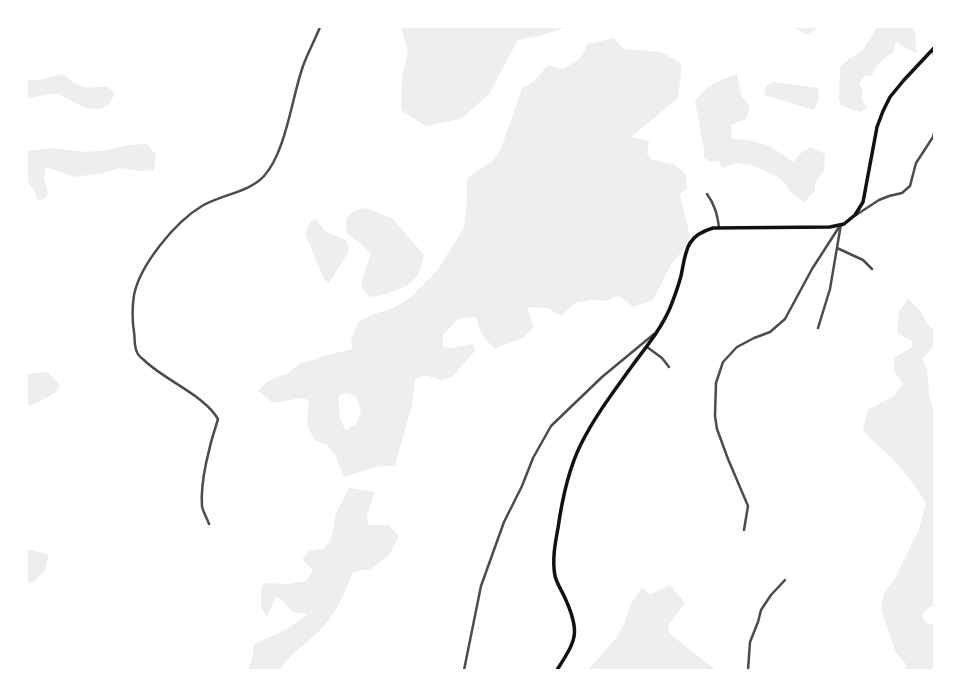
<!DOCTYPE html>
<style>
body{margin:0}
#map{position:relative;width:961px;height:697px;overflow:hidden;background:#fff;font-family:"Space Grotesk",sans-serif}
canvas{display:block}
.frame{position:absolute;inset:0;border:28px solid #fff;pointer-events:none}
</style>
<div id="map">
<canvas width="961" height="697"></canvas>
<div class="frame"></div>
</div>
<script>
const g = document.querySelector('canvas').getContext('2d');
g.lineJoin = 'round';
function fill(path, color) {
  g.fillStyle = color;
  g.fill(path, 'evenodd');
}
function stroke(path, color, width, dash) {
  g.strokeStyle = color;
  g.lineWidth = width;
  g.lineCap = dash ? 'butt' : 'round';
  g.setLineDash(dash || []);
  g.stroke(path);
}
fill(new Path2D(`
 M 401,27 L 567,27 L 543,35 L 518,40 L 489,94 L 461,119 L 425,126 L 401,110 L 402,77 L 408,52 Z
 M 794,27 L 818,27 L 807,35 Z
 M 877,27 L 912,27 C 918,36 914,42 917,53 L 907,49 L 896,42 L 893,53 C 881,60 876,64 872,76 L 866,75 L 859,83 L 863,90 L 861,98 L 867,108 L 861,112 L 841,106 L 839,98 L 840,67 L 849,59 L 863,50 Z
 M 614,38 L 623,49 L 661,52 L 682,64 L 678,98 L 631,137 L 649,141 L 647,154 L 652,160 L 674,164 L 686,175 L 687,189 L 680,194 L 691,241 L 672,263 L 653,300 L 633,307 L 618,295 L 607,301 L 591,300 L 575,303 L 561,316 L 548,308 L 527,307 L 534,327 L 523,338 L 494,349 L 481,333 L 476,317 L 459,318 L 443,335 L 443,347 L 451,348 L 473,344 L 475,351 L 452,377 L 441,380 L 424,375 L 415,380 L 412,405 L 395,465 L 375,467 L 344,477 L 335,455 L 327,445 L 314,440 L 307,424 L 309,400 L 301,398 L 273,403 L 258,391 L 268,381 L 290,372 L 300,363 L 315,360 L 322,356 L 353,349 L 351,340 L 358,322 L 374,314 L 391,309 L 409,299 L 436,272 L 464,228 L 467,200 L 467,178 L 494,160 L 502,146 L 522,88 L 534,81 L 548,65 L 563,69 L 580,59 L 588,44 ZM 347,393 L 355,396 L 361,410 L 356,425 L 346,430 C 338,418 339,410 339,395 Z
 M 62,74 C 80,88 84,89 107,86 L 115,93 L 110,103 L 101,109 L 85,108 L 57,93 L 27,98 L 27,80 L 39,80 Z
 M 737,74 L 742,97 L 750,106 L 746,119 L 731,125 L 732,139 L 748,140 L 770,146 L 793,162 L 803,151 L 811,147 L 825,154 L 824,170 L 815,183 L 815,191 L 804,202 L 790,192 L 784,182 L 776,176 L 754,166 L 737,163 L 722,168 L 719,161 L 710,162 L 704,158 L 704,150 L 695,101 C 709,84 717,81 737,74 Z
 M 773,82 L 818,88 L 819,97 L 814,110 L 764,95 L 766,86 Z
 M 147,144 L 156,155 L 154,170 L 142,171 L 120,168 L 103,173 L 75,177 L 46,167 L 44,178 L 48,193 L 46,198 L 38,201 L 33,188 L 27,181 L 27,151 L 52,148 L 87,152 L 107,150 L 129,145 Z
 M 366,208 L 392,218 L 424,255 C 422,261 422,268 419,273 C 411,288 386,295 371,297 L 364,291 L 361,283 L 371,253 L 347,233 C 344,216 349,211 366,208 Z
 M 316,219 L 325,231 L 346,240 L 349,251 L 329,283 L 324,279 L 306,236 L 306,230 L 311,221 Z
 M 908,299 L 919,309 L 929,326 L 934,330 L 934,346 L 922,359 L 927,368 L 929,394 L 934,415 L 934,606 L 929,607 L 922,615 L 926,623 L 934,624 L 934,667 L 933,670 L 903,670 L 907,665 L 896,653 L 881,609 L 884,593 L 894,580 L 919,529 L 926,504 C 916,486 905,473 892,458 C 882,448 871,441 863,430 L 868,410 L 894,396 L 903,384 L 893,370 L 895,357 L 912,347 L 912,341 L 897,333 L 899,311 Z
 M 47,372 L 60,385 L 55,393 L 35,404 L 27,406 L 27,374 Z
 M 349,488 L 375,492 L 367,515 L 368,525 L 388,525 L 399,536 L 389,555 L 371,569 L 353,572 C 345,591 338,610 324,626 C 310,642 290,652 280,670 L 248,670 L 253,656 L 253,645 L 287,629 L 308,614 L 293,612 L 282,600 L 276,597 L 267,616 L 261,608 L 261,591 L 264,583 L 289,584 L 306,581 L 313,570 L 302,560 L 309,551 L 325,548 L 331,539 L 336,513 Z
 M 27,549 L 49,555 L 44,572 L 32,583 L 27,581 Z
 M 670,585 L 685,603 L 668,626 L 670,634 L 716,670 L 588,670 L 617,637 L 624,624 L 631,604 L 642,587 L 650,595 Z`), '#eee');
stroke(new Path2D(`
 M 933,49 L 934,55
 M 707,194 C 715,205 717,214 719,227
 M 856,215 L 879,200 L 889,196 L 902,193 L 910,186 L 916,163 L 933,137 L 934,133
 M 837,248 L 863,260 L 872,269
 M 647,347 L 662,358 L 669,367
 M 209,524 C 207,518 203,512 202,506 C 200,481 210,443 218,419 C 204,395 166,381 145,361 C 143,359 138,356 137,352 C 134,347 135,338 134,332 C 132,319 132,308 134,295 C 140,265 175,222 202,206 C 220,195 250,192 264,176 C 286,152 292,97 303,66 C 308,52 315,40 320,27
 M 744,530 L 748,506 L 728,459 L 717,429 L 715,416 L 716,383 L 723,362 L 737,347 L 754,338 L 770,332 L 785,319 L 812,269 L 841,224 L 830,289 L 818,328
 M 464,670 L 481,586 L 504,522 L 522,486 L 533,458 L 551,426 L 602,377 L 654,334
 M 748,670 L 750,642 L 758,622 L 761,610 L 771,595 L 785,580`), '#4c4c4c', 2.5);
stroke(new Path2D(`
 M 557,670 C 576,640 581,633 565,598 C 562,591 557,584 555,576 C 552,560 555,544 558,528 C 562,500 568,470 581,444 C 595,416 614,391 632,366 C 646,347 661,329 670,308 C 674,298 678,287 681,276 C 686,252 685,236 713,228 L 830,227 L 844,224 L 855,215 L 863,202 L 877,127 L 883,111 L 890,97 L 904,80 L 934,48`), '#111', 3.5);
</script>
